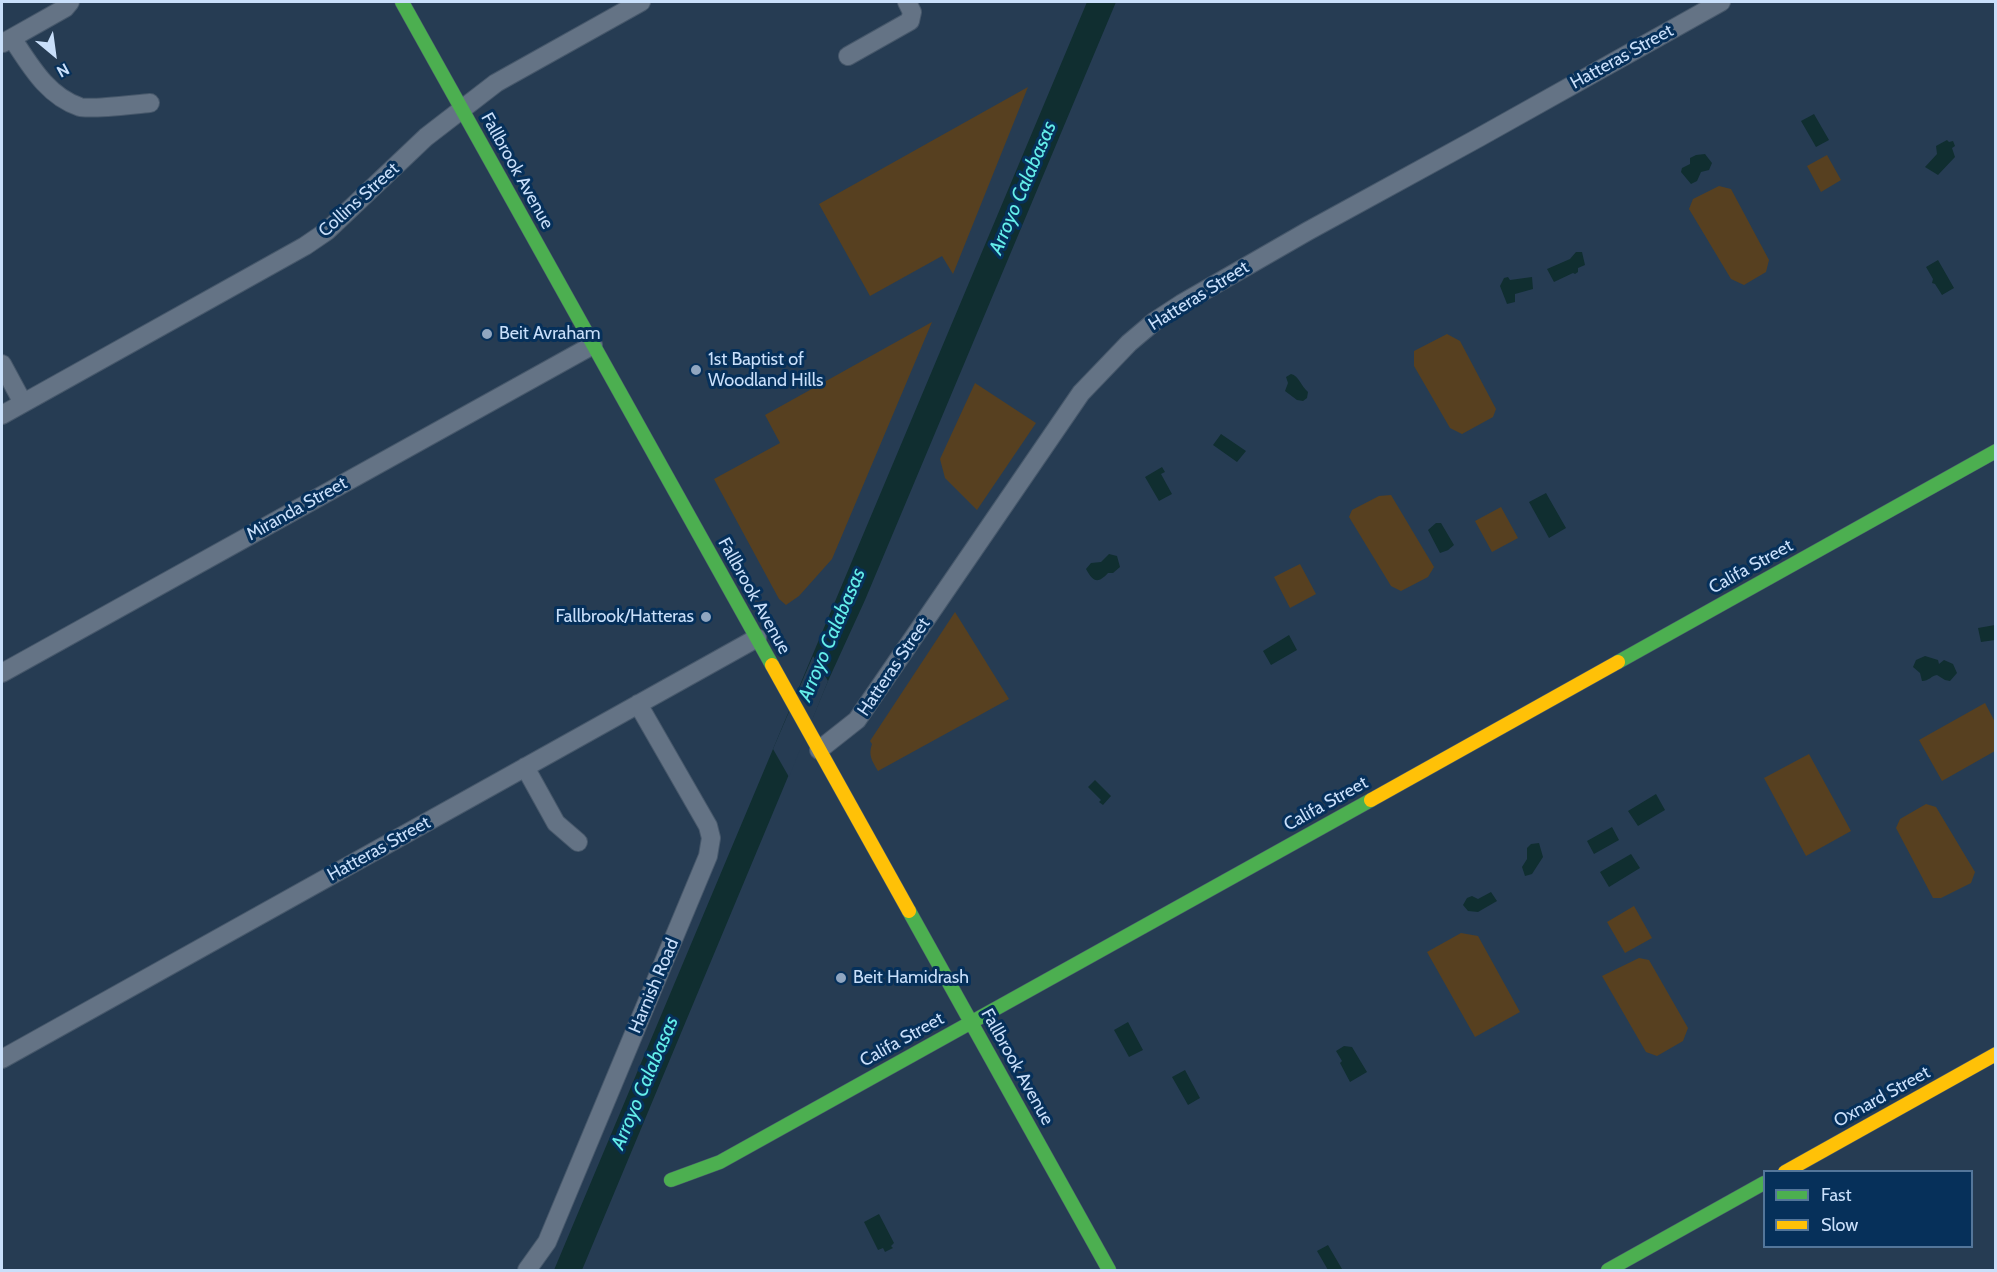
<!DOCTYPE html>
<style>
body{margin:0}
#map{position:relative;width:1997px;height:1272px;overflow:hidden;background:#263c53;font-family:Cabin,sans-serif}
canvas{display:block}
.frame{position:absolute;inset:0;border:3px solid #c9dffa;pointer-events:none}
.legend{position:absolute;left:1763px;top:1170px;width:210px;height:78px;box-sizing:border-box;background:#06305a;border:2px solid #54769a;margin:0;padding:8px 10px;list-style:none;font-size:18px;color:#c9dffa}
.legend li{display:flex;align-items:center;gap:12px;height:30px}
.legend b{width:30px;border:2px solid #54769a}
.north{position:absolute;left:24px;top:24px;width:60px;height:60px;-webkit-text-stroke:4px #06305a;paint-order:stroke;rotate:151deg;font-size:16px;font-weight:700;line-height:24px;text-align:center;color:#c9dffa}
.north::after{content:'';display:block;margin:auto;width:21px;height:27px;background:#c9dffa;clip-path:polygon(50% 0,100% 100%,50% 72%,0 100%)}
</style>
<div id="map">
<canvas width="1997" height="1272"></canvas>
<div class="frame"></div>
<ul class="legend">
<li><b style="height:8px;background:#4caf50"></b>Fast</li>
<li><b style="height:8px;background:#ffc107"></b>Slow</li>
</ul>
<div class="north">N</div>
</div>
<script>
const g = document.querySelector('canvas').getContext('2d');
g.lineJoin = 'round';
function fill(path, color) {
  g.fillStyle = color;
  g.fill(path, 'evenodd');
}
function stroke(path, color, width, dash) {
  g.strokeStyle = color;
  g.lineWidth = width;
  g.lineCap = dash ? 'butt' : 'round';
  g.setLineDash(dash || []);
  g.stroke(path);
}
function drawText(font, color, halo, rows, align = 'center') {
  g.font = font + ' Cabin,sans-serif';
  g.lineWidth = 6;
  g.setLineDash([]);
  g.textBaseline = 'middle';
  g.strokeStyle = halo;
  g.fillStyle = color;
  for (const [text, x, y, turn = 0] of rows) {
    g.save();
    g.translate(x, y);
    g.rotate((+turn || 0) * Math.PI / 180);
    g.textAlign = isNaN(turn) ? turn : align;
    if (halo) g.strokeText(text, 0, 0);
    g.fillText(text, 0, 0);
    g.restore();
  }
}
fill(new Path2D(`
 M 1028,87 L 953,274 L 942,256 L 870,296 L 819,204 Z
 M 1827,155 L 1841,180 L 1821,192 L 1807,166 Z
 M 1719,186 L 1731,189 L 1769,260 L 1766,272 L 1744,285 L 1731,279 L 1689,209 L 1693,199 Z
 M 932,322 L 832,559 L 799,596 L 786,605 L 779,599 L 714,479 L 780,443 L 765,415 Z
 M 1447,334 L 1460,341 L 1496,409 L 1493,417 L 1462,434 L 1450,428 L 1414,366 L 1414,351 Z
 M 975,383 L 1036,423 L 977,510 L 945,478 L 940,459 Z
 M 1391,495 L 1434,567 L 1428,577 L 1401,591 L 1391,586 L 1349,517 L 1352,510 L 1379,496 Z
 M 1501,507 L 1518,538 L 1492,552 L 1475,521 Z
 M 1300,564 L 1316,594 L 1290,608 L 1274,577 Z
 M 955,612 L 1009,699 L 878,771 C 872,761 868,755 872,744 L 870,741 Z
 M 1985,703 L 1995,722 L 1995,751 L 1942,781 L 1919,740 Z
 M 1809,754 L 1851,831 L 1806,856 L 1764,778 Z
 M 1926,804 L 1936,807 L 1975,872 L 1971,883 L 1941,898 L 1933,898 L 1896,828 L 1900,819 Z
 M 1634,906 L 1652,938 L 1625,953 L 1607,922 Z
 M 1461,933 L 1478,936 L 1520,1012 L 1475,1037 L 1427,952 Z
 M 1639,958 L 1649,960 L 1688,1028 L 1683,1041 L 1657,1056 L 1646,1052 L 1602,976 Z`), '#574020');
fill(new Path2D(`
 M 1087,2 L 1116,2 L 865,600 L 828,681 L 582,1270 L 554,1270 Z
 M 1814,114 L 1829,140 L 1816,147 L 1801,121 Z
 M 1947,140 L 1949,142 L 1953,141 L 1955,146 L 1952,148 L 1955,157 L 1938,175 L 1925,167 L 1937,154 L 1936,146 Z
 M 1705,154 L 1712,163 L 1709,170 L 1701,172 L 1697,181 L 1691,184 L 1681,172 L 1682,168 L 1690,164 L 1690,158 L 1696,155 Z
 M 1576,252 L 1582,252 L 1585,265 L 1578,268 L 1578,272 L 1575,274 L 1573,273 L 1554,282 L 1547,269 L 1570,259 Z
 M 1938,260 L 1954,288 L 1942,295 L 1935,284 L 1932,283 L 1933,279 L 1926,267 Z
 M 1508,277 L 1510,280 L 1532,277 L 1533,289 L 1515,294 L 1515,302 L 1507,304 L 1500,286 L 1504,278 Z
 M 1291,374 C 1299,376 1301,386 1308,392 L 1307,398 L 1303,401 L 1297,400 L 1285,391 L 1288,383 L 1286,377 Z
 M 1221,434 L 1246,451 L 1237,462 L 1213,445 Z
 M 1162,467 L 1165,472 L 1161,474 L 1172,494 L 1159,501 L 1145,477 Z
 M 1546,493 L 1566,528 L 1549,538 L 1529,502 Z
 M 1436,523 L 1441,523 L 1454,545 C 1447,551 1449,550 1440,553 L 1428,530 Z
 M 1109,554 L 1117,556 L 1120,567 L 1113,573 L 1108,573 C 1098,584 1093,582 1086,569 L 1091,563 L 1101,562 Z
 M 1995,625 L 1995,640 L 1981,642 L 1978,628 Z
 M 1289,635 L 1297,650 L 1271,665 L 1263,651 Z
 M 1925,656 L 1938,660 L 1939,664 L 1944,660 L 1953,664 L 1957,673 L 1950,681 L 1945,680 L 1937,675 C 1931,676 1929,681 1922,681 L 1920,673 L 1913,667 L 1916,660 Z
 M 1095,780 L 1111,796 L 1103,805 L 1099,802 L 1101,800 L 1088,787 Z
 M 1656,794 L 1665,810 L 1638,826 L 1628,811 Z
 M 1612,827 L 1619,840 L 1594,854 L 1587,841 Z
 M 1539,843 L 1543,857 L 1532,874 L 1525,876 L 1522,867 L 1527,859 L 1527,848 L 1531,844 Z
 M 1631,854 L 1640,868 L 1609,887 L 1600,872 Z
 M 1491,892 L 1497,901 L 1478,912 L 1468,911 L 1463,905 L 1467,898 L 1472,896 L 1478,899 Z
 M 1128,1022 L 1143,1050 L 1129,1057 L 1114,1030 Z
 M 1344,1046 L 1352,1047 L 1367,1072 L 1350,1082 L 1340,1063 L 1342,1061 L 1336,1051 Z
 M 1185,1070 L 1200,1098 L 1188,1105 L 1172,1077 Z
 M 879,1214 L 894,1243 L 891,1246 L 893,1248 L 885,1252 L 883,1248 L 878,1250 L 864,1222 Z
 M 1328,1245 L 1342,1269 L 1328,1270 L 1317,1251 Z`), '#102e30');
fill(new Path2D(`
 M 813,656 L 828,681 L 789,777 L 773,749 Z`), '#263c53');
const street = new Path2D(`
 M 12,38 C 30,65 47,96 80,107 C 90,110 136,104 150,103
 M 3,43 L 65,8 L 70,2
 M 848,56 L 910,21 L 912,12 L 907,2
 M 2,364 L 23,403
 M 2,415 L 305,246 L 327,231 L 426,137 L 496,83 L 641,2
 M 2,673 L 593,345
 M 819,750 L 857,720 L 1081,393 L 1129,343 L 1155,321 L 1181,304 L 1308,231 L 1478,138 L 1721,2
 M 525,767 L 556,823 L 578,842
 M 2,1059 L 757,638
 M 527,1270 L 547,1242 L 708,856 L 711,838 L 708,826 L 638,704`);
const fast = new Path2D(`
 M 402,2 L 772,665
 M 1618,662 L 1996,451
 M 909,911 L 1109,1270
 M 671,1180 L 720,1162 L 1371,800
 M 1608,1270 L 1764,1183`);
const slow = new Path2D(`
 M 772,665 L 909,911
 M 1371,800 L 1618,662
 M 1785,1172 L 1996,1054`);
stroke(street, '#47586b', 20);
stroke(fast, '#47586b', 15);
stroke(slow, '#47586b', 15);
stroke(street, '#647385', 18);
stroke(fast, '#4caf50', 14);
stroke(slow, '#ffc107', 14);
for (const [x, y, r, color] of [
 [487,334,6,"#90a6c0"],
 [696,370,6,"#90a6c0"],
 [706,617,6,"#90a6c0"],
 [841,978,6,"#90a6c0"]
]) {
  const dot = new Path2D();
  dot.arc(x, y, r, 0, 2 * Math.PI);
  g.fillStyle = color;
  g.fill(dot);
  stroke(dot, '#06305a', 2);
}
drawText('18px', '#c9dffa', '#06305a', [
 ["Hatteras Street",1622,57,-29],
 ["Fallbrook Avenue",517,171,61],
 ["Collins Street",359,200,-42],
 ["Hatteras Street",1199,296,-32],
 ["Miranda Street",297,509,-29],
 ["Califa Street",1751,567,-29],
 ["Fallbrook Avenue",754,596,61],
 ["Hatteras Street",894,667,-56],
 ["Califa Street",1326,804,-29],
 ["Hatteras Street",379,849,-29],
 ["Harnish Road",654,986,-67],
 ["Califa Street",902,1040,-29],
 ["Fallbrook Avenue",1017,1067,61],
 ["Oxnard Street",1882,1097,-29]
]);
drawText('18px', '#c9dffa', '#06305a', [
 ["Beit Avraham",499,334],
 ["1st Baptist of",708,360],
 ["Woodland Hills",708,381],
 ["Fallbrook/Hatteras",694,617,"right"],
 ["Beit Hamidrash",853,978]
], 'left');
drawText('italic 20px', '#64eeea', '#06305a', [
 ["Arroyo Calabasas",1023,188,-67],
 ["Arroyo Calabasas",832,635,-67],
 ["Arroyo Calabasas",645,1083,-67]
]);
</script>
